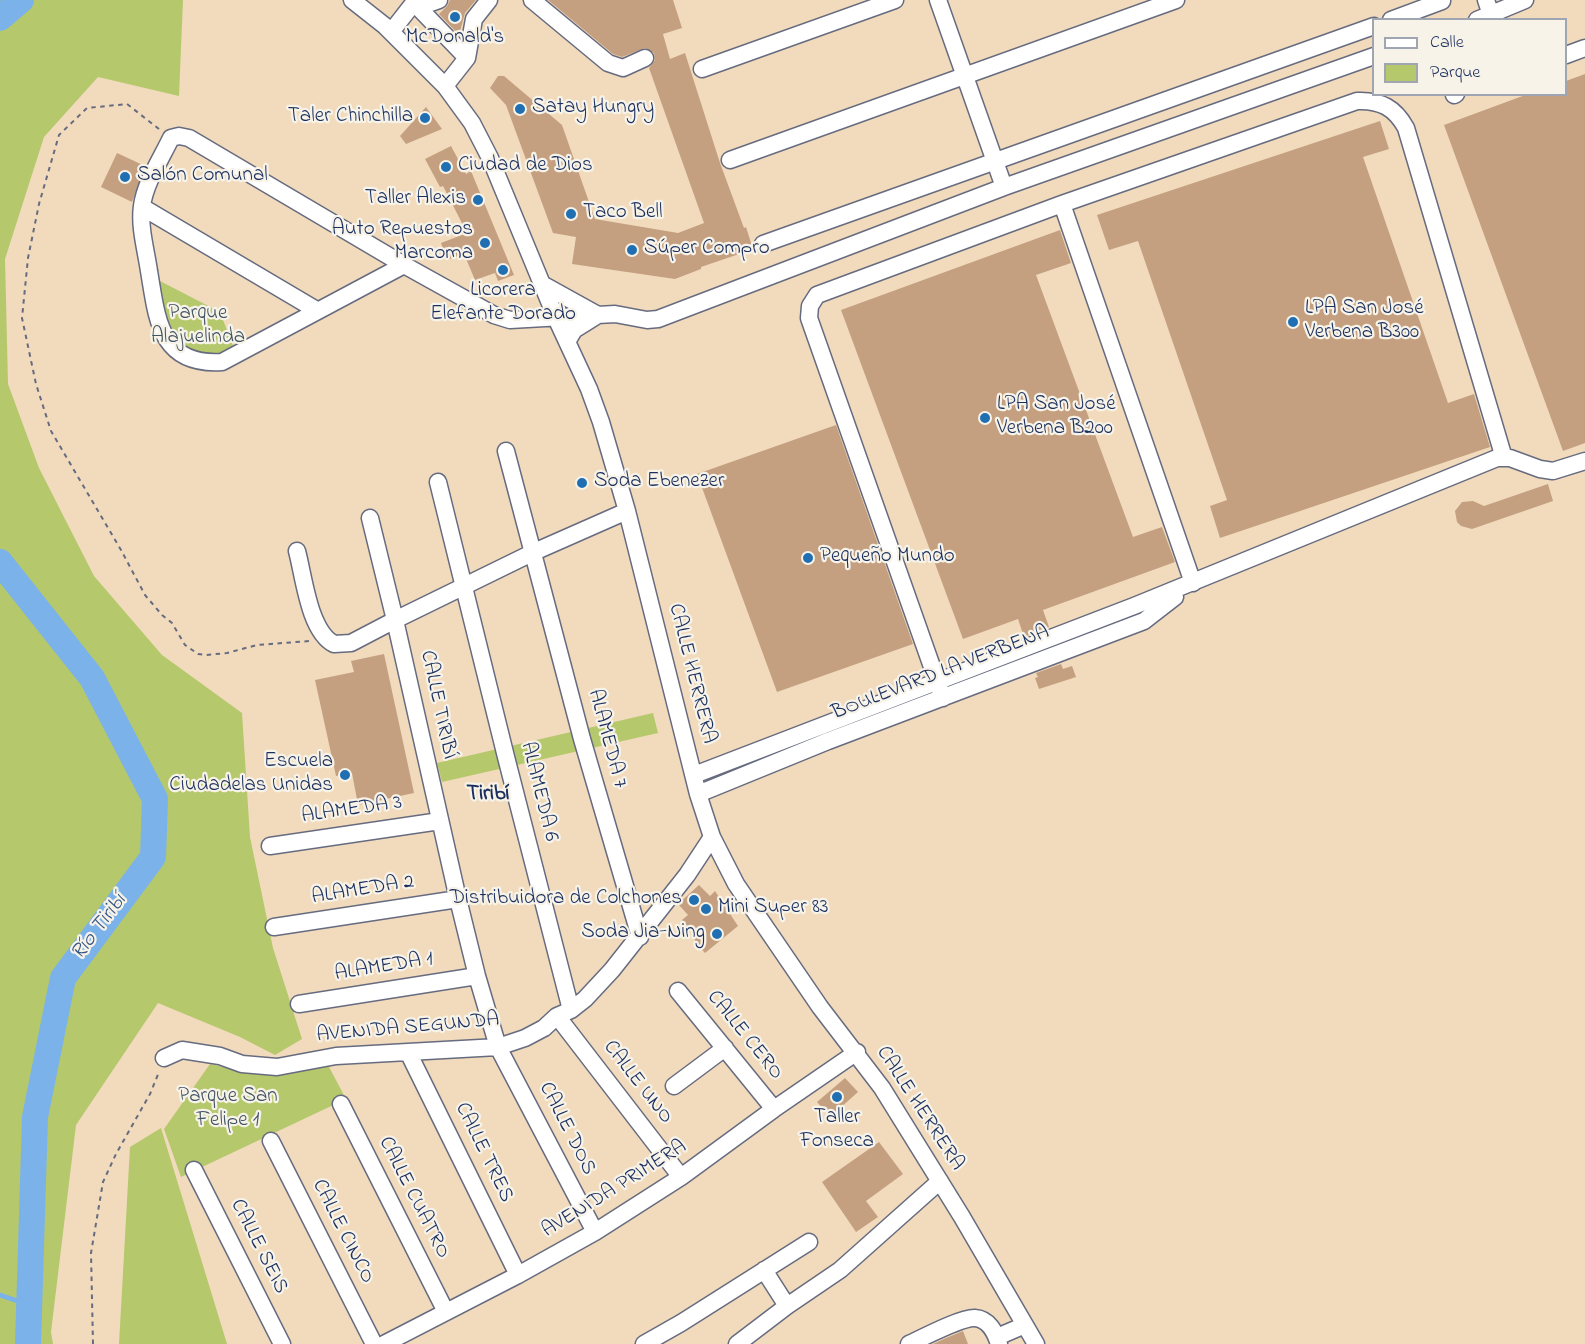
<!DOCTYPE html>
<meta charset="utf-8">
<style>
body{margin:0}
#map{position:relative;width:1585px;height:1344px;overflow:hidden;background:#f1dbbc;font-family:"Indie Flower",sans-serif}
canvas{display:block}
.legend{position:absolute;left:1372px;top:18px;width:195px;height:78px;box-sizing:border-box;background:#f7f3e8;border:2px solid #9fa5b1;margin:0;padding:8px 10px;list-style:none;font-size:18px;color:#1b2f5e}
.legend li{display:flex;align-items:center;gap:12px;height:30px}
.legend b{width:30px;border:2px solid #9fa5b1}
</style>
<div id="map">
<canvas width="1585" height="1344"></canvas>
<ul class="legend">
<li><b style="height:8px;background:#fff"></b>Calle</li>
<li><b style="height:16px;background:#b5c86c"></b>Parque</li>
</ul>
</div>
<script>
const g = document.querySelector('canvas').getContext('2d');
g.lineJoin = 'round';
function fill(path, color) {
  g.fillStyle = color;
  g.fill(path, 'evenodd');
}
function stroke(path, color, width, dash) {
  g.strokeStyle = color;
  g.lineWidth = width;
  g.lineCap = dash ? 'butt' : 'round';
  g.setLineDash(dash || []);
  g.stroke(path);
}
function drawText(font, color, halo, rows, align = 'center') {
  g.font = font + ' "Indie Flower",sans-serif';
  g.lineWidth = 4.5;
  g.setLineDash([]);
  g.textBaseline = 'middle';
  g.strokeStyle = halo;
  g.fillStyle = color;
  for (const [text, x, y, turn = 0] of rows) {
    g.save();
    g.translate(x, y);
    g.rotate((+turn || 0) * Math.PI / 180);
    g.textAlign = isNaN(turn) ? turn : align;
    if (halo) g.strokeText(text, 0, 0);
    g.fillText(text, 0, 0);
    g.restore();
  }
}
fill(new Path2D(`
 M 0,0 L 183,0 L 179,96 L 98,77 L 44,137 L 5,259 L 8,384 L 39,468 L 94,576 L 162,655 L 242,713 L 250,837 L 273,948 L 302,1039 L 275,1055 L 240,1037 L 158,1003 L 76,1125 L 51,1332 L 53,1344 L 0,1344 Z
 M 158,280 L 220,312 L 234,348 L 220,354 L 206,354 L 183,347 L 166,327 Z
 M 653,713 L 658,733 L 442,782 L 437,763 Z
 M 210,1064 L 251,1073 L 328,1065 L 346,1099 L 181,1177 L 164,1129 Z
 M 161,1128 L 227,1344 L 119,1344 L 130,1147 Z`), '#b5c86c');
stroke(new Path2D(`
 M 0,1295 L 29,1305`), '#7bb2ea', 4.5);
stroke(new Path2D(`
 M 0,18 L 21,0
 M 0,562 L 92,678 L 155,799 L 153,857 L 63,978 L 35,1117 L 28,1344`), '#7bb2ea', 26);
fill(new Path2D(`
 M 450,0 L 476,0 L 465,13 L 459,35 L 439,14 L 447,6 Z
 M 548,0 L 673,0 L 682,28 L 663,34 L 670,59 L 685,53 L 720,163 L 744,228 L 746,227 L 752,246 L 747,248 L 748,251 L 701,267 L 701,269 L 675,279 L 572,264 L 576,237 L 553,233 L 506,105 L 490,88 L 498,76 L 504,76 L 562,125 L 595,219 L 678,233 L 704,223 L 649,68 L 655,60 L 654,53 L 645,48 L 622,57 L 613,54 Z
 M 1585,74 L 1585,443 L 1563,451 L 1444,125 L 1528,94 L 1566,94 L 1566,81 Z
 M 426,107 L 442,129 L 406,144 L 400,136 Z
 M 1380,121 L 1389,149 L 1363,157 L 1448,403 L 1474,394 L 1490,447 L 1220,538 L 1210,506 L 1227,500 L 1138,241 L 1109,250 L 1097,215 Z
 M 451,146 L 466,174 L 471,171 L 514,275 L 498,281 L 495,273 L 475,280 L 464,254 L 447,260 L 441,243 L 467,233 L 443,186 L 440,187 L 425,159 Z
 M 117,153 L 145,166 L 132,202 L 101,187 Z
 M 1060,230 L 1071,263 L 1036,275 L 1133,537 L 1162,527 L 1175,562 L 1043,610 L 1049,627 L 1024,637 L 1018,619 L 963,639 L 841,310 Z
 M 836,425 L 913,644 L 777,692 L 697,474 Z
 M 1548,484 L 1553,501 L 1472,529 L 1461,526 L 1457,522 L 1455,511 L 1462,502 L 1473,501 L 1484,506 Z
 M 384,654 L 414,793 L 358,805 L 352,773 L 336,776 L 315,680 L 354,672 L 351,661 Z
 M 1061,664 L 1063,669 L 1072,666 L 1076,677 L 1039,689 L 1035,678 L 1038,677 L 1036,673 Z
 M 699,885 L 710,896 L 715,891 L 738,926 L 705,953 L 696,943 L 691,930 L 682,920 L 688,915 L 678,904 Z
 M 845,1078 L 858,1092 L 830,1117 L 817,1102 Z
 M 879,1142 L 903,1174 L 866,1201 L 878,1217 L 856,1232 L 822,1182 Z
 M 963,1331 L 968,1344 L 933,1344 L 946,1338 Z`), '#c4a081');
const minor = new Path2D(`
 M 352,0 L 385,26 L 445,86 L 472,123 L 490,158 L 556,318 L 589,389 L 601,422 L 627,511 L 698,794 L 712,837 L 736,884 L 820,1007 L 882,1088 L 962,1217 L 1036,1344
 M 532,0 L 608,63 L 623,68 L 645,58
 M 938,0 L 1004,187
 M 1486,0 L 1491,15
 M 414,3 L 467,58
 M 414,3 L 428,4 L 439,0
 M 1391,20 L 1442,1
 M 1477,20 L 1525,0
 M 391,32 L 416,0
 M 1566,55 L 1585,48
 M 702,69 L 895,0
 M 445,86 L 467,58 L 474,19 L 489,0
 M 1454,95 L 1456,94
 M 730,160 L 1176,0
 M 1062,204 L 1193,583
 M 142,207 L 318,311
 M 763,244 L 1374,26
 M 404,265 L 222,362 C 159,366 157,318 149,271 C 146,250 139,227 142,206 C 145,183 161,159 171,138 L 179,136 L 189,138 L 404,265 L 494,315 L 510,320 L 615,314 L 647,320 L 658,319 L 1004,187 L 1374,56
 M 542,284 L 598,315 L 574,330 L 567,342
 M 506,451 L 582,739 L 640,937
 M 438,482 L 506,757 L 571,1010
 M 297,551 C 304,577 309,631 334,644 L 351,643 L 395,620 L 370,518
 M 943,698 L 809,318 L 810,306 L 817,295 L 1062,204 L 1357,101 C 1381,100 1395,108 1406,128 L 1504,458
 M 694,775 L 1134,606 L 1497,458 L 1510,458 L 1540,469 L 1553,471 L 1585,461
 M 698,794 L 828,741 L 1144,621 L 1175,597
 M 270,846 L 440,821
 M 274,927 L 458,899
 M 678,991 L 774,1109
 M 299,1004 L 477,976
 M 557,1016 L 681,1177
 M 408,1052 L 518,1275
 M 164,1058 L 182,1050 L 220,1056 L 242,1064 L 277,1067 L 336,1056 L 498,1047 L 525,1038 L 544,1028 L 557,1016 L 571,1010 L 585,999 L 612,970 L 687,875 L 712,837
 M 674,1086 L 725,1048
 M 341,1104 L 446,1312
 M 271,1141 L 374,1344
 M 194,1170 L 282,1344
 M 595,1232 L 498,1047 L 477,976 L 458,899 L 395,620 L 534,552 L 627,511
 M 764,1270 L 787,1306
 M 997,1337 L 1025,1325
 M 384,1344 L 518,1275 L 595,1232 L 681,1177 L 774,1109 L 857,1052
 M 644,1344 L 681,1323 L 809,1242
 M 737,1344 L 787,1306 L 840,1270 L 940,1181
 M 909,1344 C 922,1338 962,1317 975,1318 C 989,1319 995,1332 999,1344`);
stroke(minor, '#666b7f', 19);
stroke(new Path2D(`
 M 159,129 L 127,104 L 87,108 L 59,135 L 39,204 L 28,258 L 22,318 L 36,384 L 51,431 L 121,550 L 145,595 L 162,615 L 172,623 L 185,645 L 198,654 L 206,655 L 227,653 L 257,645 L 310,641
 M 93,1344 L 91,1253 L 103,1182 L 116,1154 L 150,1094 L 159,1072`), '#666b7f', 2, [4.5, 4.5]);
stroke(minor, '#fff', 16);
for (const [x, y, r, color] of [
 [455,17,6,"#1f6fb2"],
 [520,109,6,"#1f6fb2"],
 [425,118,6,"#1f6fb2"],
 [446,167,6,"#1f6fb2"],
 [125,177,6,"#1f6fb2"],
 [478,200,6,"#1f6fb2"],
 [571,214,6,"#1f6fb2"],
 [485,243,6,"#1f6fb2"],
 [632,250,6,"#1f6fb2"],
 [503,270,6,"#1f6fb2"],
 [1293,322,6,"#1f6fb2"],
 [985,418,6,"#1f6fb2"],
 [582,483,6,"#1f6fb2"],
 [808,558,6,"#1f6fb2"],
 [345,775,6,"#1f6fb2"],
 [694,900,6,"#1f6fb2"],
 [706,909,6,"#1f6fb2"],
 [717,934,6,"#1f6fb2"],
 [837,1097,6,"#1f6fb2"]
]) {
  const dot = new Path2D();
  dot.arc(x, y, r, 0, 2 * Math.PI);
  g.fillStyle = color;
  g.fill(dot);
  stroke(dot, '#f7f3e8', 2);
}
drawText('21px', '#1b2f5e', '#f7f3e8', [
 ["McDonald's",455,39,"center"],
 ["Satay Hungry",532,109],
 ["Taler Chinchilla",413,118,"right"],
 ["Ciudad de Dios",458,167],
 ["Salón Comunal",137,177],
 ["Taller Alexis",466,200,"right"],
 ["Taco Bell",583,214],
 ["Auto Repuestos",473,231,"right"],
 ["Marcoma",473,255,"right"],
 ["Súper Compro",644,250],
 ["Licorera",503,292,"center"],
 ["Elefante Dorado",503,316,"center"],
 ["LPA San José",1305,310],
 ["Verbena B300",1305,334],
 ["LPA San José",997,406],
 ["Verbena B200",997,430],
 ["Soda Ebenezer",594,483],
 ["Pequeño Mundo",820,558],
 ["Escuela",333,763,"right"],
 ["Ciudadelas Unidas",333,787,"right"],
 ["Distribuidora de Colchones",682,900,"right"],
 ["Mini Super 83",718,909],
 ["Soda Jia-Ning",705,934,"right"],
 ["Taller",837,1119,"center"],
 ["Fonseca",837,1143,"center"]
], 'left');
drawText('21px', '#425562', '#f7f3e8', [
 ["Parque",198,315],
 ["Alajuelinda",198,339],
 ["Parque San",228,1098],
 ["Felipe 1",228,1122]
]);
drawText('21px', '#1b2f5e', '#f7f3e8', [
 ["CALLE HERRERA",691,674,76],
 ["BOULEVARD LA VERBENA",941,674,-21],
 ["CALLE TIRIBÍ",437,705,78],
 ["ALAMEDA 7",606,739,75],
 ["ALAMEDA 6",538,792,76],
 ["ALAMEDA 3",352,811,-8],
 ["ALAMEDA 2",363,891,-9],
 ["ALAMEDA 1",384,968,-9],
 ["AVENIDA SEGUNDA",408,1029,-5],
 ["CALLE CERO",744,1036,51],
 ["CALLE UNO",637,1083,52],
 ["CALLE HERRERA",919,1109,57],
 ["CALLE DOS",566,1129,63],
 ["CALLE TRES",483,1153,64],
 ["AVENIDA PRIMERA",615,1190,-32],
 ["CALLE CUATRO",413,1198,63],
 ["CALLE CINCO",342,1232,63],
 ["CALLE SEIS",258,1247,63]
]);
drawText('bold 22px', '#1b2f5e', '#f7f3e8', [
 ["Tiribí",488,795]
]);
drawText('italic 22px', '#385688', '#f7f3e8', [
 ["Río Tiribí",100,928,-53]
]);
</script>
